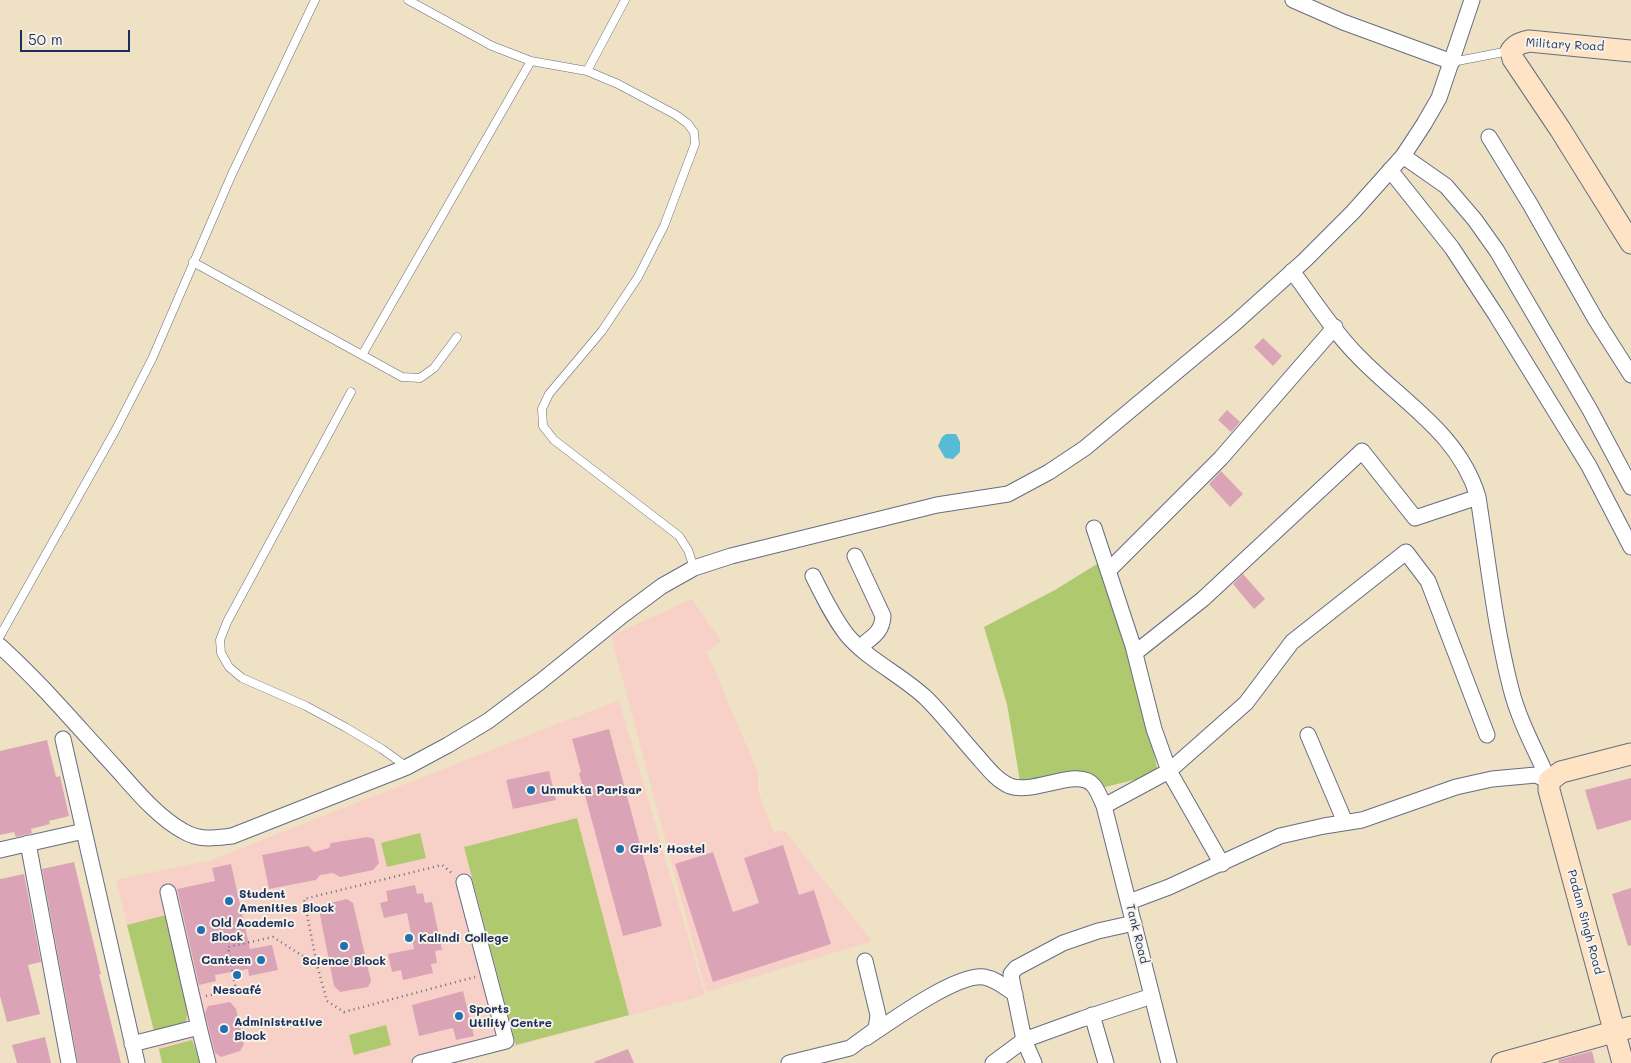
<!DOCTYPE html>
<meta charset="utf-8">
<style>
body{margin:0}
#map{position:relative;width:1631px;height:1063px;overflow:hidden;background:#efe1c3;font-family:Mali,sans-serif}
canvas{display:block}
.scale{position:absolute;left:20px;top:30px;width:110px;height:22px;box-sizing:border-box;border:2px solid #1b2f5e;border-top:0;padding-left:6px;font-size:15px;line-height:18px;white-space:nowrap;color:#1b2f5e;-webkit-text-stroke:4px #f7f3e8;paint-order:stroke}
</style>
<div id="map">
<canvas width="1631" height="1063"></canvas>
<div class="scale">50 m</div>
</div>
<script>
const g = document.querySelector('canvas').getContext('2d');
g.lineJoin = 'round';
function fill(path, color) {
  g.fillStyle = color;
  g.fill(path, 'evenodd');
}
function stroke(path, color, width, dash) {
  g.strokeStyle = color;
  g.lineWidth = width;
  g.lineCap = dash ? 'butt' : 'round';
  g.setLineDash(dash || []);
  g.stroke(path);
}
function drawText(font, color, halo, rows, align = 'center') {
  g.font = font + ' Mali,sans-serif';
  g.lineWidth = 4;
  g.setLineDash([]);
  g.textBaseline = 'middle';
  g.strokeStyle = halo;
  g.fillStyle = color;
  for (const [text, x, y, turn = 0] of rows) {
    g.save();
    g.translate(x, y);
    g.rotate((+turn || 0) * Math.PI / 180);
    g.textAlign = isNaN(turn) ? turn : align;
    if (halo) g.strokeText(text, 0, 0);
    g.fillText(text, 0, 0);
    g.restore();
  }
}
fill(new Path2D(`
 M 692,599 L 721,641 L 707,652 L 758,773 L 758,790 L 773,832 L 784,830 L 872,941 L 706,992 L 611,636 Z
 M 619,700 L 705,995 L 454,1063 L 162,1063 L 116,880 L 211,860 Z`), '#f7d1c7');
fill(new Path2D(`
 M 1105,559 L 1137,652 L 1158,774 L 1093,790 L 1084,778 L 1021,787 L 1007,704 L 984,627 L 1055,590 Z
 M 577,818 L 629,1015 L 516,1045 L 464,847 Z
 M 420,833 L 426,858 L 387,867 L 381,843 Z
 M 166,915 L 188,1007 L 186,1022 L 154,1031 L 127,925 Z
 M 386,1025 L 391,1045 L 354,1055 L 349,1035 Z
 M 192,1040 L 201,1063 L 162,1063 L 159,1049 Z`), '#afc96f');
fill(new Path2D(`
 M 946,434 L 956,434 L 960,442 L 960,452 L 953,459 L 945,458 L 938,446 L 942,437 Z`), '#57bbd6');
fill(new Path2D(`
 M 1263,338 L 1282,356 L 1273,366 L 1254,347 Z
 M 1227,410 L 1240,422 L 1231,432 L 1218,420 Z
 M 1221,471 L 1243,494 L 1230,507 L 1209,484 Z
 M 1243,574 L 1265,599 L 1254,609 L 1233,584 Z
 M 609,729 L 662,926 L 623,936 L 579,773 L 581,772 L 572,739 Z
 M 47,740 L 56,777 L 60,776 L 69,816 L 49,821 L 50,824 L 31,829 L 32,833 L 16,837 L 14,832 L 0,835 L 0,751 Z
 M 549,771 L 556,800 L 513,809 L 506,780 Z
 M 1631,778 L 1631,820 L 1597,830 L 1585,790 Z
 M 367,837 L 374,839 L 379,863 L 373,870 L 340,877 L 333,873 L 320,875 L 316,880 L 269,889 L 262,855 L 308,846 L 314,852 L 329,848 L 331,843 Z
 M 783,845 L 799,895 L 814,890 L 831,944 L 713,982 L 675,864 L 713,852 L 733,912 L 759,903 L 744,858 Z
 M 74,862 L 101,974 L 99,974 L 121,1063 L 78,1063 L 42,869 Z
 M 231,864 L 250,949 L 272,945 L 278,970 L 249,976 L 248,969 L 215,975 L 216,981 L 199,985 L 177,889 L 215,881 L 212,868 Z
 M 24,874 L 41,962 L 28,965 L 40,1014 L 7,1022 L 0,996 L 0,879 Z
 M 415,885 L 417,894 L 423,893 L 425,903 L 432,902 L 442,950 L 435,951 L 437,963 L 431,964 L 433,973 L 403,980 L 401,970 L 392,972 L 388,954 L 414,949 L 407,913 L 384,918 L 380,903 L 388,901 L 386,891 Z
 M 1631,888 L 1631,945 L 1628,946 L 1612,894 Z
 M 347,899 L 353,903 L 371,981 L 368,987 L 340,992 L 334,986 L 319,910 L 321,905 Z
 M 463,991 L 474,1036 L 456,1040 L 453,1028 L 419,1036 L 412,1005 Z
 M 230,1002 L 236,1009 L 244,1044 L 240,1051 L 221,1057 L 215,1053 L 205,1013 L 208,1006 Z
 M 45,1037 L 51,1063 L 17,1063 L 12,1045 Z
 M 628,1049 L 634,1063 L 595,1063 L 594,1062 Z
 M 1592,1051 L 1595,1063 L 1559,1063 L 1558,1060 Z`), '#dba4b6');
const lane = new Path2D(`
 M 408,0 L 492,46 L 531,61 L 587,71 L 618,84 L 676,115 L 687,123 L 694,132 L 695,144 L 664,226 L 638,277 L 602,331 L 549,394 L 542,409 L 543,426 L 554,440 L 679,536 L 688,550 L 694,568
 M 1452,62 L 1509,51
 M 587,71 L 625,0
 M 193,262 L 402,377 L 420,378 L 434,368 L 457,337
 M 362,355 L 531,61
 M 351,392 L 227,622 L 220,640 L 221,653 L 229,667 L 242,678 L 306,706 L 345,727 L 382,749 L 407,767
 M 0,636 L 115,431 L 152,359 L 232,174 L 315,0`);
const street = new Path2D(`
 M 1293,0 L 1343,22 L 1452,62
 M 1489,137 L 1530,204 L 1596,320 L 1631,375
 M 1403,156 L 1446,186 L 1475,220 L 1497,251 L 1590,410 L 1631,487
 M 1390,170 L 1452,248 L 1496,315 L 1589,466 L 1631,547
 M 1292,271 C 1313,299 1333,331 1358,356 C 1402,402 1459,433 1478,497 C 1488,561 1495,627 1511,689 C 1519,721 1536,751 1549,781
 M 1094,528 L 1133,646 L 1154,729 L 1169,771 L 1222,864
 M 855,556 L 883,616 C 882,633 872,637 860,647
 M 1108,571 L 1221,458 L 1335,327
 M 813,576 C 823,596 833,617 847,635 C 869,661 902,675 927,699 C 944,716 960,737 977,756 C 986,766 996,780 1010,786 C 1034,795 1079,766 1094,786 C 1098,791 1101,799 1104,806 L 1169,1063
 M 0,646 C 41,683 76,725 114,766 C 135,789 156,816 183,831 C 200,841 214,838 232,836 L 407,767 L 448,745 L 488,721 L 540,682 L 623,615 L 662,586 L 694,568 L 731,556 L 937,505 L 1008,494 L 1049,472 L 1085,448 L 1235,323 L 1305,260 L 1353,212 L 1403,156 L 1424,124 L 1439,98 L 1472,0
 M 1135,653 L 1203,599 L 1362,451 L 1415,518 L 1478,497
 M 1308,735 L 1345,822
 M 63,739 L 137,1063
 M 1104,806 L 1169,771 L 1246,703 L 1292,642 L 1406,552 L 1428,581 L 1487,735
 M 28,843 L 69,1063
 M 0,850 L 84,831
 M 168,892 L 199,1027
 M 1129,902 L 1169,887 L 1280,836 L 1324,826 L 1362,820 L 1456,787 L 1492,779 L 1536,775 L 1549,781
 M 1092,1015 L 1106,1063
 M 866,1038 C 890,1022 957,973 984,977 C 996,979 1006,988 1015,994
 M 132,1044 L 199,1027 L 208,1063
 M 420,1063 L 506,1041 L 464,882
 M 789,1063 L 850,1048 L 876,1029 L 878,1015 L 865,961
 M 993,1063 L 1024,1040 L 1082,1019 L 1152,996
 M 1034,1063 L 1024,1040 L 1012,981 L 1011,974 L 1016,968 L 1063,943 L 1098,931 L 1134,923`);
const secondary = new Path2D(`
 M 1631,51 L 1529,41 C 1521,43 1516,44 1511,51 L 1513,59 L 1560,129 L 1631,243
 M 1502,1063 L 1631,1027
 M 1623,1063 L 1549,790 L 1549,781 L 1561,772 L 1631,754`);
stroke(lane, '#656d81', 9);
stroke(street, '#656d81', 17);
stroke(secondary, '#656d81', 23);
stroke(new Path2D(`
 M 317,965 L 304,899 L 442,865 L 453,874
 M 206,996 L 236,990 L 228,947 L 273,937 L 317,965 L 327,1001 L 344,1012 L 475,977`), '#656d81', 2.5, [1, 4]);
stroke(lane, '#fff', 8);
stroke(street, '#fff', 15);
stroke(secondary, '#fee4c5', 21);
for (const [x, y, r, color] of [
 [531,790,5,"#1f6fb2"],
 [620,849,5,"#1f6fb2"],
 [229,901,5,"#1f6fb2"],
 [201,930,5,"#1f6fb2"],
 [409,938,5,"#1f6fb2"],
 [344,946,5,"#1f6fb2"],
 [261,960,5,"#1f6fb2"],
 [237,975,5,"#1f6fb2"],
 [459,1016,5,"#1f6fb2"],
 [224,1029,5,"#1f6fb2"]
]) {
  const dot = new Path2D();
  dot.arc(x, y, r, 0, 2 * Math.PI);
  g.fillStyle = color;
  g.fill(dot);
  stroke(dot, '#f7f3e8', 2);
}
drawText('12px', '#1b2f5e', '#f7f3e8', [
 ["Military Road",1565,45,3],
 ["Padam Singh Road",1585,922,75],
 ["Tank Road",1137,934,76]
]);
drawText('bold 12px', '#1b2f5e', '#f7f3e8', [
 ["Unmukta Parisar",541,790],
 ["Girls' Hostel",630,849],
 ["Student",239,894],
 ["Amenities Block",239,908],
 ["Old Academic",211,923],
 ["Block",211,937],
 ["Kalindi College",419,938],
 ["Canteen",251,960,"right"],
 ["Science Block",344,961,"center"],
 ["Nescafé",237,990,"center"],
 ["Sports",469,1009],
 ["Utility Centre",469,1023],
 ["Administrative",234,1022],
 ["Block",234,1036]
], 'left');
</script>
